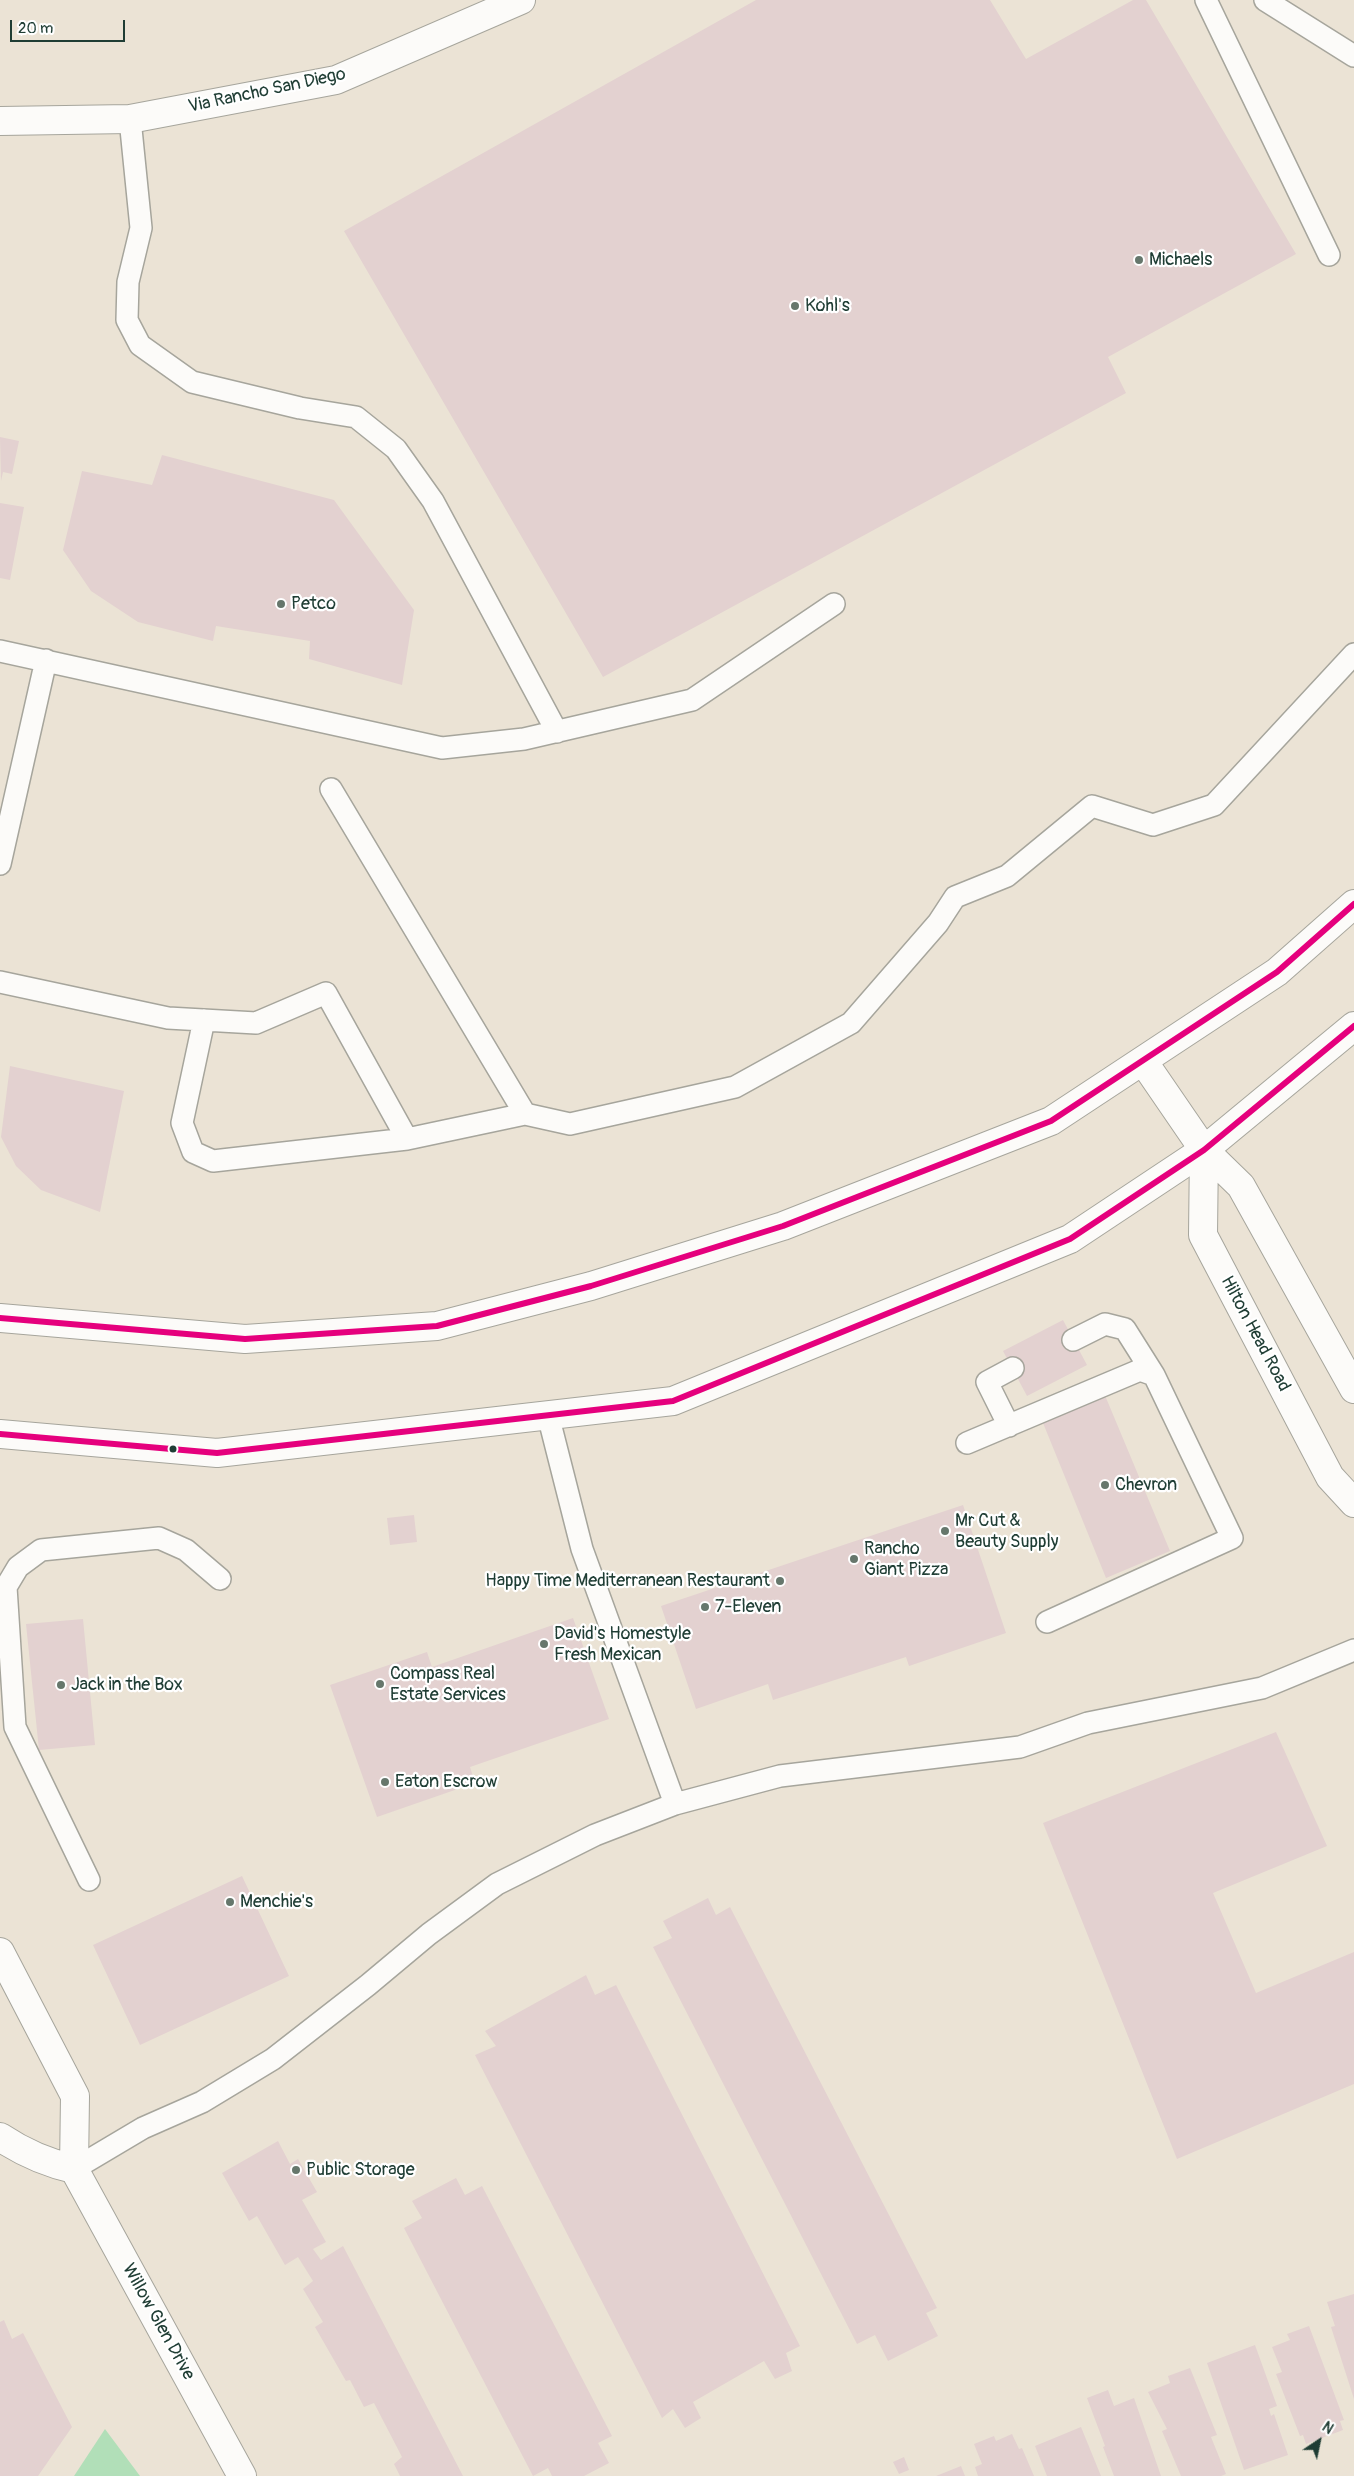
<!DOCTYPE html>
<style>
body{margin:0}
#map{position:relative;width:1354px;height:2476px;overflow:hidden;background:#ebe3d5;font-family:Pangolin,sans-serif}
canvas{display:block}
.north{position:absolute;left:1294px;top:2416px;width:50px;height:50px;-webkit-text-stroke:4px #fff;paint-order:stroke;rotate:34deg;font-size:14px;font-weight:700;line-height:20px;text-align:center;color:#1f3d34}
.north::after{content:'';display:block;margin:auto;width:18px;height:22px;background:#1f3d34;clip-path:polygon(50% 0,100% 100%,50% 72%,0 100%)}
.scale{position:absolute;left:10px;top:20px;width:115px;height:22px;box-sizing:border-box;border:2px solid #1f3d34;border-top:0;padding-left:6px;font-size:15px;line-height:18px;white-space:nowrap;color:#1f3d34;-webkit-text-stroke:4px #fff;paint-order:stroke}
</style>
<div id="map">
<canvas width="1354" height="2476"></canvas>
<div class="north">N</div>
<div class="scale">20 m</div>
</div>
<script>
const g = document.querySelector('canvas').getContext('2d');
g.lineJoin = 'round';
function fill(path, color) {
  g.fillStyle = color;
  g.fill(path, 'evenodd');
}
function stroke(path, color, width, dash) {
  g.strokeStyle = color;
  g.lineWidth = width;
  g.lineCap = dash ? 'butt' : 'round';
  g.setLineDash(dash || []);
  g.stroke(path);
}
function drawText(font, color, halo, rows, align = 'center') {
  g.font = font + ' Pangolin,sans-serif';
  g.lineWidth = 4.5;
  g.setLineDash([]);
  g.textBaseline = 'middle';
  g.strokeStyle = halo;
  g.fillStyle = color;
  for (const [text, x, y, turn = 0] of rows) {
    g.save();
    g.translate(x, y);
    g.rotate((+turn || 0) * Math.PI / 180);
    g.textAlign = isNaN(turn) ? turn : align;
    if (halo) g.strokeText(text, 0, 0);
    g.fillText(text, 0, 0);
    g.restore();
  }
}
fill(new Path2D(`
 M 105,2429 L 140,2476 L 74,2476 Z`), '#b1dfb8');
fill(new Path2D(`
 M 756,0 L 990,0 L 1026,59 L 1133,0 L 1146,0 L 1296,254 L 1108,357 L 1126,393 L 603,677 L 344,231 Z
 M 0,437 L 19,441 L 12,474 L 3,472 L 1,481 Z
 M 162,455 L 334,500 L 414,610 L 402,685 L 309,659 L 310,641 L 216,626 L 213,641 L 138,622 L 91,591 L 63,550 L 82,471 L 152,485 Z
 M 0,503 L 24,507 L 10,580 L 0,578 Z
 M 10,1066 L 124,1091 L 100,1212 L 41,1190 L 16,1166 L 1,1137 Z
 M 1063,1320 L 1087,1365 L 1027,1396 L 1003,1351 Z
 M 1104,1393 L 1170,1551 L 1106,1578 L 1041,1418 Z
 M 963,1505 L 1006,1633 L 909,1666 L 906,1657 L 773,1700 L 768,1684 L 696,1709 L 661,1606 Z
 M 414,1515 L 417,1542 L 390,1545 L 387,1518 Z
 M 573,1618 L 609,1719 L 470,1767 L 475,1783 L 377,1817 L 330,1685 L 427,1652 L 432,1667 Z
 M 83,1619 L 95,1745 L 39,1750 L 26,1624 Z
 M 1276,1732 L 1327,1846 L 1213,1893 L 1256,1993 L 1354,1952 L 1354,2084 L 1177,2159 L 1043,1823 Z
 M 242,1876 L 289,1976 L 140,2045 L 93,1945 Z
 M 708,1898 L 716,1915 L 730,1907 L 937,2308 L 926,2313 L 938,2336 L 888,2361 L 875,2335 L 857,2344 L 653,1947 L 672,1938 L 663,1921 Z
 M 586,1975 L 595,1995 L 616,1985 L 800,2346 L 786,2353 L 792,2371 L 775,2379 L 764,2361 L 693,2402 L 701,2418 L 685,2428 L 673,2409 L 662,2418 L 475,2055 L 496,2046 L 485,2031 Z
 M 278,2141 L 290,2164 L 298,2159 L 317,2192 L 302,2200 L 326,2242 L 313,2249 L 321,2260 L 343,2246 L 463,2476 L 400,2476 L 394,2464 L 402,2457 L 374,2403 L 364,2407 L 350,2380 L 346,2381 L 315,2327 L 323,2322 L 303,2289 L 313,2281 L 298,2257 L 285,2265 L 257,2216 L 249,2221 L 222,2173 Z
 M 456,2178 L 465,2195 L 482,2186 L 612,2436 L 598,2443 L 609,2463 L 584,2476 L 552,2476 L 548,2468 L 533,2476 L 404,2228 L 422,2218 L 412,2201 Z
 M 1354,2294 L 1354,2399 L 1331,2327 L 1335,2326 L 1327,2302 Z
 M 4,2320 L 12,2339 L 23,2333 L 72,2427 L 38,2476 L 0,2476 L 0,2322 Z
 M 1309,2326 L 1344,2420 L 1340,2421 L 1343,2430 L 1306,2444 L 1303,2435 L 1300,2436 L 1276,2374 L 1282,2372 L 1272,2347 L 1290,2340 L 1287,2334 Z
 M 1255,2345 L 1277,2406 L 1269,2409 L 1271,2416 L 1274,2414 L 1288,2455 L 1244,2470 L 1207,2363 Z
 M 1190,2368 L 1217,2435 L 1211,2437 L 1226,2474 L 1221,2476 L 1181,2476 L 1162,2431 L 1167,2429 L 1148,2392 L 1170,2383 L 1168,2376 Z
 M 1108,2390 L 1114,2406 L 1134,2398 L 1161,2476 L 1114,2476 L 1103,2447 L 1105,2446 L 1087,2398 Z
 M 1081,2427 L 1101,2476 L 1047,2476 L 1035,2446 Z
 M 1012,2434 L 1019,2449 L 1022,2448 L 1034,2476 L 978,2476 L 975,2467 L 982,2464 L 974,2444 L 994,2436 L 996,2441 Z
 M 904,2457 L 909,2470 L 899,2474 L 893,2462 Z
 M 961,2466 L 965,2476 L 936,2476 Z`), '#e3d1d0');
const service = new Path2D(`
 M 1206,0 L 1329,255
 M 1265,0 L 1354,56
 M 130,119 L 141,228 L 128,282 L 127,320 L 140,345 L 192,382 L 300,408 L 356,417 L 396,449 L 433,501 L 557,732
 M 0,651 L 442,748 L 524,739 L 692,700 L 834,604
 M 331,789 L 525,1114 L 407,1139
 M 0,864 L 46,660
 M 0,982 L 168,1018 L 256,1023 L 326,993 L 407,1139 L 213,1161 L 193,1152 L 182,1123 L 204,1020
 M 525,1114 L 570,1124 L 735,1087 L 851,1023 L 938,923 L 955,897 L 1007,876 L 1092,806 L 1153,825 L 1214,805 L 1354,654
 M 1073,1340 L 1105,1324 L 1125,1329 L 1154,1375
 M 1009,1426 L 987,1382 L 1013,1368
 M 967,1443 L 1140,1370 L 1154,1375 L 1232,1538 L 1047,1622
 M 675,1804 L 780,1776 L 1020,1747 L 1088,1723 L 1262,1688 L 1354,1650
 M 89,1880 L 15,1727 L 6,1587 L 18,1567 L 41,1550 L 159,1538 L 186,1550 L 220,1579
 M 74,2169 L 143,2128 L 202,2102 L 273,2059 L 368,1985 L 429,1934 L 497,1884 L 595,1835 L 675,1804 L 582,1549 L 548,1415`);
const tertiary = new Path2D(`
 M 0,121 L 130,119 L 336,80 L 521,0
 M 1143,1061 L 1204,1150 L 1241,1186 L 1354,1389
 M 1204,1150 L 1203,1235 L 1330,1477 L 1354,1503`);
const secondary = new Path2D(`
 M 0,1952 L 75,2096 L 74,2169 L 242,2476
 M 0,2137 C 24,2153 47,2163 74,2169`);
const primary = new Path2D(`
 M 0,1318 L 245,1339 L 437,1326 L 591,1286 L 783,1226 L 1051,1121 L 1277,972 L 1354,904
 M 0,1434 L 217,1453 L 673,1401 L 1070,1239 L 1204,1150 L 1354,1026`);
stroke(service, '#a6a59c', 24);
stroke(tertiary, '#a6a59c', 30);
stroke(secondary, '#a6a59c', 30);
stroke(primary, '#a6a59c', 30);
stroke(service, '#fcfbf9', 21);
stroke(tertiary, '#fcfbf9', 28);
stroke(secondary, '#fcfbf9', 28);
stroke(primary, '#fcfbf9', 28);
stroke(new Path2D(`
 M 0,1318 L 245,1339 L 437,1326 L 591,1286 L 783,1226 L 1051,1121 L 1277,972 L 1354,904
 M 0,1434 L 217,1453 L 673,1401 L 1070,1239 L 1204,1150 L 1354,1026`), '#e5007d', 6);
for (const [x, y, r, color] of [
 [1139,260,5,"#66776c"],
 [795,306,5,"#66776c"],
 [281,604,5,"#66776c"],
 [173,1449,4.5,"#1f3d34"],
 [1105,1485,5,"#66776c"],
 [945,1531,5,"#66776c"],
 [854,1559,5,"#66776c"],
 [780,1581,5,"#66776c"],
 [705,1607,5,"#66776c"],
 [544,1644,5,"#66776c"],
 [380,1684,5,"#66776c"],
 [61,1685,5,"#66776c"],
 [385,1782,5,"#66776c"],
 [230,1902,5,"#66776c"],
 [296,2170,5,"#66776c"]
]) {
  const dot = new Path2D();
  dot.arc(x, y, r, 0, 2 * Math.PI);
  g.fillStyle = color;
  g.fill(dot);
  stroke(dot, '#fff', 2);
}
drawText('18px', '#1f3d34', '#fff', [
 ["Via Rancho San Diego",267,91,-12],
 ["Hilton Head Road",1255,1334,62],
 ["Willow Glen Drive",158,2322,61]
]);
drawText('18px', '#1f3d34', '#fff', [
 ["Michaels",1149,260],
 ["Kohl's",805,306],
 ["Petco",291,604],
 ["Chevron",1115,1485],
 ["Mr Cut &",955,1521],
 ["Beauty Supply",955,1542],
 ["Rancho",864,1549],
 ["Giant Pizza",864,1570],
 ["Happy Time Mediterranean Restaurant",770,1581,"right"],
 ["7-Eleven",715,1607],
 ["David's Homestyle",554,1634],
 ["Fresh Mexican",554,1655],
 ["Compass Real",390,1674],
 ["Estate Services",390,1695],
 ["Jack in the Box",71,1685],
 ["Eaton Escrow",395,1782],
 ["Menchie's",240,1902],
 ["Public Storage",306,2170]
], 'left');
</script>
